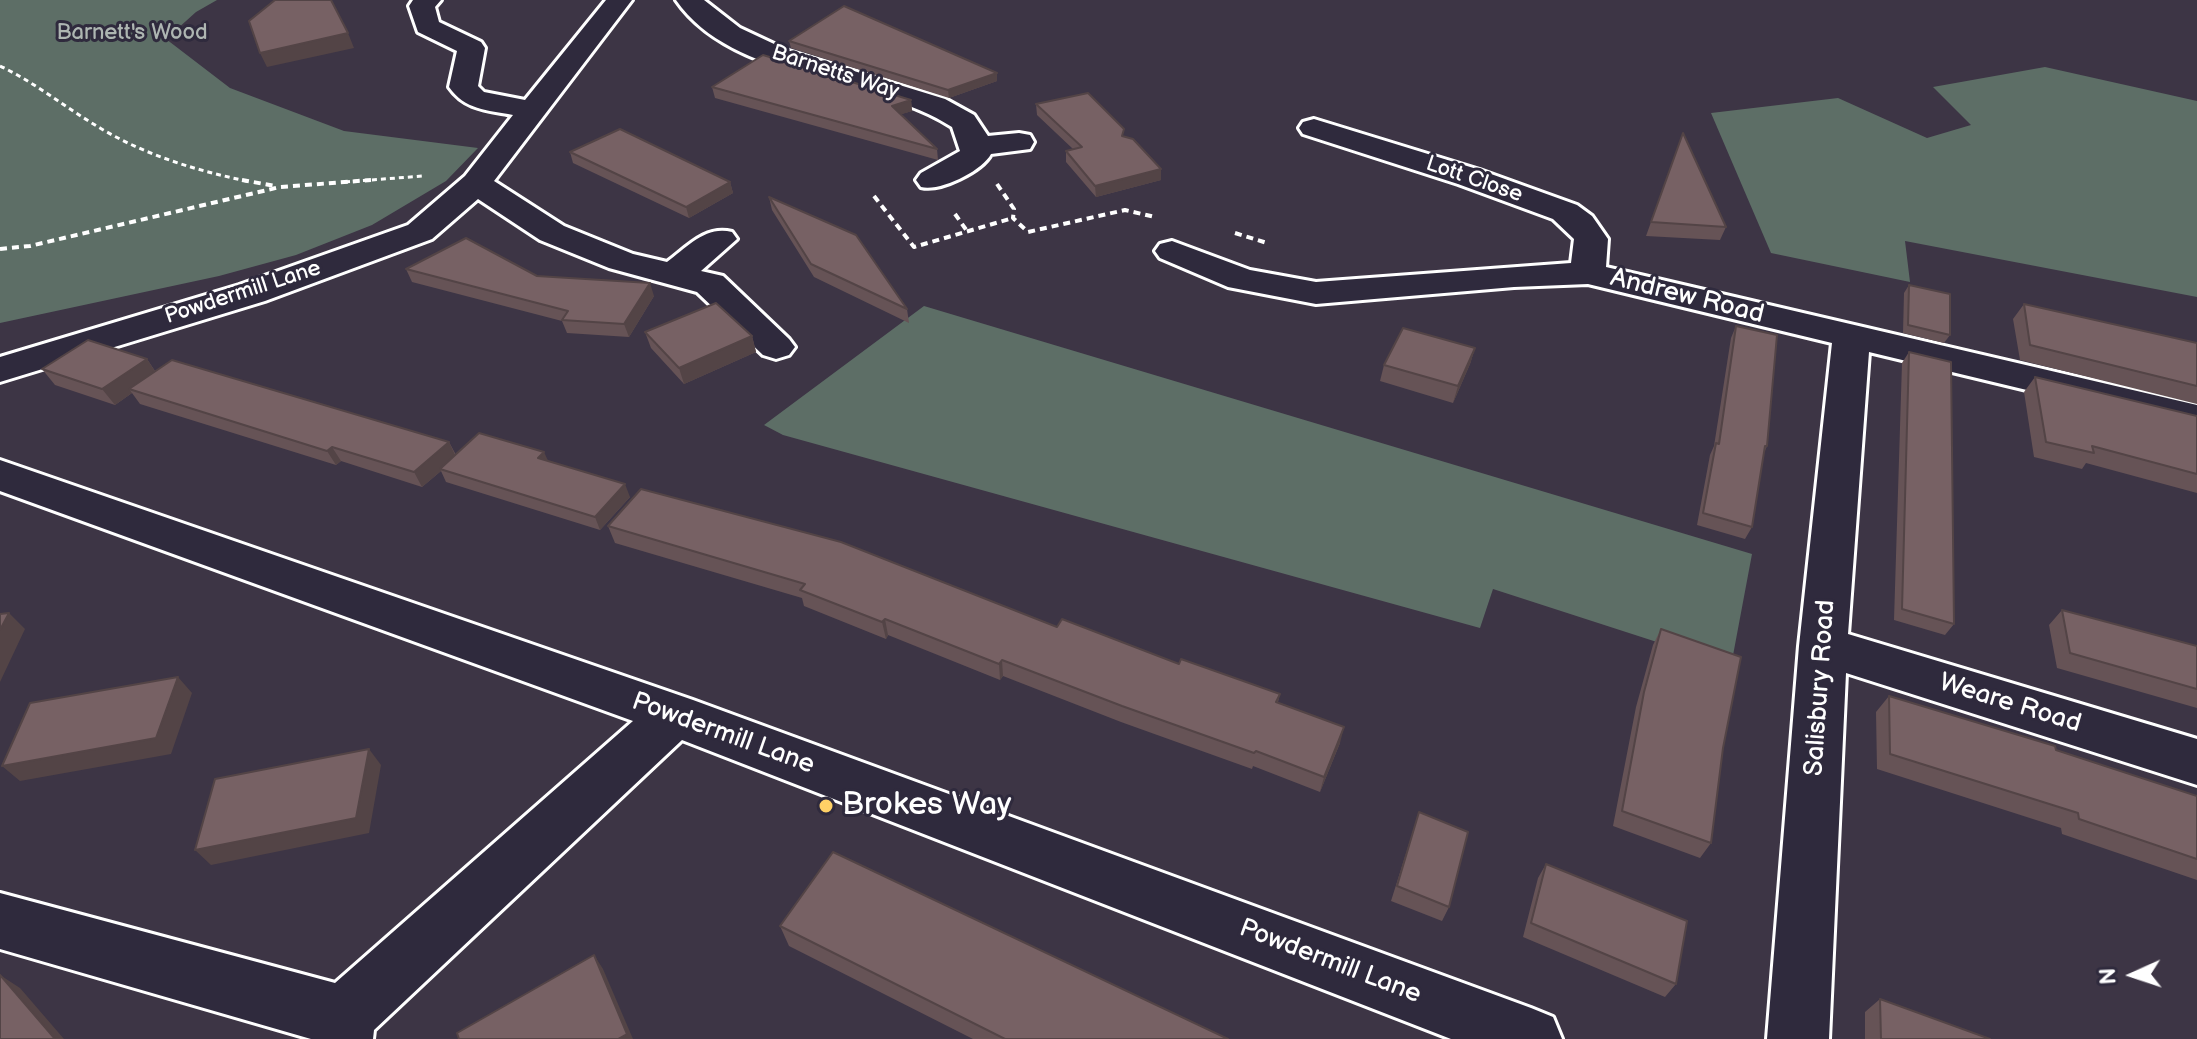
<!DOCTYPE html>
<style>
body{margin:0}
#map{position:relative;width:2197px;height:1039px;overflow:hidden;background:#3d3545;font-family:"Balsamiq Sans",sans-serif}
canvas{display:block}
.north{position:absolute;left:2093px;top:935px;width:80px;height:80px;-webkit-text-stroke:6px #2f2a3d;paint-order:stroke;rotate:267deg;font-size:22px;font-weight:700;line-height:32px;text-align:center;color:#fff}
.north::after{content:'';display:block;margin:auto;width:28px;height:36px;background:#fff;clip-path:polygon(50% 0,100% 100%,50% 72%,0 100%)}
</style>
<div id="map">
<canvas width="2197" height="1039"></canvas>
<div class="north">N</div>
</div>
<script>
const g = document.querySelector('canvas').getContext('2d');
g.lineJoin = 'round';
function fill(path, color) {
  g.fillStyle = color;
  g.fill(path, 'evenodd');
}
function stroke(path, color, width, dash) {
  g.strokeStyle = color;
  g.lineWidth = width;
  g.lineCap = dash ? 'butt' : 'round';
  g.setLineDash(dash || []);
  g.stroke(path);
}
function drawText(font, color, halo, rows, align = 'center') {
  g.font = font + ' "Balsamiq Sans",sans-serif';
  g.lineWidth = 6;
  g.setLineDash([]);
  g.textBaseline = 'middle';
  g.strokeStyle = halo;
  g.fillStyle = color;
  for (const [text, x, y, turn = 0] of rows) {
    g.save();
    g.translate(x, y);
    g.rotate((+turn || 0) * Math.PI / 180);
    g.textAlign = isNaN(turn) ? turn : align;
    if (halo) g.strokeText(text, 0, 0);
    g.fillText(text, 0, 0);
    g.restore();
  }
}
fill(new Path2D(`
 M 0,0 L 217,0 L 196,12 L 166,39 L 230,88 L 344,131 L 478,148 L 446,181 L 372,225 L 296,255 L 219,276 L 0,323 Z
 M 2045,67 L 2197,101 L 2197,297 L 1905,241 L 1910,282 L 1771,253 L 1711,113 L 1838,98 L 1927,138 L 1971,125 L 1933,87 Z
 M 924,306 L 1752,554 L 1731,666 L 1493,589 L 1480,628 L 783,435 L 764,425 Z`), '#5d6e66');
const minor = new Path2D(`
 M 413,0 L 441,0 L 435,7 L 439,22 L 481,42 L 485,48 L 478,86 L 484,92 L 525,100 L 606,0 L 632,0 L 494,181 L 564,226 L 633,254 L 667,262 C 687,247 706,225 732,232 L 737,239 L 701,271 L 723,276 L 789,339 L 795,347 L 789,355 L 776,359 L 763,355 L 697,292 L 609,268 L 540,240 L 478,199 L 432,239 L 265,301 L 0,382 L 0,357 L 239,285 L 408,225 L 465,176 L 513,115 C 487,110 465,110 449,87 L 457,51 L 418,32 L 409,6 Z
 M 676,0 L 704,0 L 740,28 L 789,51 L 945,99 L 974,115 L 988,136 L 1019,133 L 1030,135 L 1034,142 L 1030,149 L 991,154 C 982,171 940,192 921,187 L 916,180 L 921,173 L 960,151 L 952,127 C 874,76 733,83 676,0 Z
 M 1314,119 L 1480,170 L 1577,205 L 1592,216 L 1608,239 L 1606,267 L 2197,405 L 2197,431 L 1869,352 L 1848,634 L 2197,739 L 2197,785 L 1846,673 L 1829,1039 L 1767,1039 L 1799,646 L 1832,343 L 1588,284 L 1514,287 L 1316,304 L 1228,287 L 1160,258 L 1155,251 L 1160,244 L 1172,241 L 1250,270 L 1316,282 L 1571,263 L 1574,239 L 1553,219 L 1458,184 L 1303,134 L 1299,128 L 1303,122 Z
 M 0,460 L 693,700 L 1531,1008 L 1553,1017 L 1562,1039 L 1451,1039 L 682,740 L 374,1030 L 373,1039 L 311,1039 L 0,949 L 0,893 L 335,983 L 633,721 L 0,491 Z`);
stroke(minor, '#fff', 6);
stroke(new Path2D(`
 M 0,66 C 36,83 66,108 100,128 C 147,156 198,171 251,182
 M 345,182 L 423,176`), '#fff', 3, [5, 4]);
stroke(new Path2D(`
 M 242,180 L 275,186
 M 997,184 L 1014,209 L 1013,218 L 1028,232 L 1125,210 L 1155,217
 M 874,196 L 914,247 L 1013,218
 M 955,214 L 967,231
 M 1235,233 L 1267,243
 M 0,249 L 30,246 L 280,187 L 371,180`), '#fff', 4, [7, 5]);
fill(minor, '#2f2a3d');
fill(new Path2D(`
 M 789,41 L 997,73 L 997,81 L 949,98 L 791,48 Z
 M 712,87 L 911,100 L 912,111 L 901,114 L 937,149 L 938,160 L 715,98 Z
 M 1036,104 L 1123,137 L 1161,180 L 1096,197 L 1066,162 L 1066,151 L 1073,149 L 1037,115 Z
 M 1683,133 L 1726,227 L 1720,240 L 1646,236 Z
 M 570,152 L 730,182 L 733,193 L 689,218 L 573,163 Z
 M 769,197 L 907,309 L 909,323 L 814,277 L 772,210 Z
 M 406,269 L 537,276 L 654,296 L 629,337 L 567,333 L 562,321 L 412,282 Z
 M 1909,285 L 1950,335 L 1944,343 L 1903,333 L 1904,293 Z
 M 2024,304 L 2197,343 L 2197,404 L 2020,360 L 2013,319 Z
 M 1736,326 L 1767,446 L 1764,453 L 1752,527 L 1745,539 L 1697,525 L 1710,455 L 1714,446 L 1731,338 Z
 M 645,332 L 752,336 L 756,352 L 684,384 L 651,348 Z
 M 1475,348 L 1470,364 L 1453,403 L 1380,381 L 1384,365 Z
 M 1909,352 L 1954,624 L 1945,635 L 1894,620 L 1902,363 Z
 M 147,359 L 155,371 L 449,442 L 456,455 L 548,461 L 630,497 L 600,530 L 446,482 L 441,471 L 422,487 L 341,461 L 336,465 L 140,404 L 132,393 L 115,405 L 55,385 L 42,369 Z
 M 2035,377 L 2197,416 L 2197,493 L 2086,463 L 2082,469 L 2034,457 L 2024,392 Z
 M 608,526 L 1057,627 L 1280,694 L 1278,702 L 1340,743 L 1320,792 L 1253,766 L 1252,769 L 1121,722 L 1003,676 L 1000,680 L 888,635 L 886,639 L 804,606 L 802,598 L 615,543 Z
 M 2062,610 L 2197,646 L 2197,708 L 2057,668 L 2049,625 Z
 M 1661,629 L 1723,748 L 1711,843 L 1700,858 L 1613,826 L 1636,707 L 1653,645 Z
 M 1889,696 L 2197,796 L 2197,880 L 2062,834 L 2061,828 L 1877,769 L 1876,712 Z
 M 1419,812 L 1449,907 L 1442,921 L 1391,901 Z
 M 1546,864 L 1676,984 L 1665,997 L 1523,937 L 1538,878 Z
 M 780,926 L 1228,1039 L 973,1039 L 789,946 Z
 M 1880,999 L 1990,1039 L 1865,1039 L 1865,1012 Z`), '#665356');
fill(new Path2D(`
 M 348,33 L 354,48 L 267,67 L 260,53 Z
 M 997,73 L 997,81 L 949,98 L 948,90 Z
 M 911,100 L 912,111 L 893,117 L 892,106 Z
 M 1161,169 L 1161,180 L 1096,197 L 1095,186 Z
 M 730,182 L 733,193 L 689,218 L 686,207 Z
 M 650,283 L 654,296 L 629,337 L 624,324 Z
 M 752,336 L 756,352 L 684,384 L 679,368 Z
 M 1475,348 L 1470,364 L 1453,403 L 1458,386 Z
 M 147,359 L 158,376 L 129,389 L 132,393 L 115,405 L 102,389 Z
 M 449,442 L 456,457 L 440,469 L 441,471 L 422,487 L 414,472 Z
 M 332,447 L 341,461 L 336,465 L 327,451 Z
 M 544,452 L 550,465 L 538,458 Z
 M 625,484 L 630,497 L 600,530 L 595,517 Z
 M 9,613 L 25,629 L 0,682 L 0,630 Z
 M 885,619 L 888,635 L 886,639 L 882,622 Z
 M 1002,660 L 1003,676 L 1000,680 L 999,664 Z
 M 178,677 L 192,693 L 171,754 L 20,781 L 2,766 Z
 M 1344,727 L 1340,743 L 1320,792 L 1324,777 Z
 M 369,749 L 381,765 L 369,833 L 211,865 L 195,850 Z
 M 594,955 L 603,969 L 633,1039 L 618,1039 Z
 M 0,975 L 20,988 L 64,1039 L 55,1039 Z`), '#534446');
const building = new Path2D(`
 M 275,0 L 331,0 L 348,33 L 260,53 L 249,21 Z
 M 844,6 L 997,73 L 948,90 L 789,41 Z
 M 763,55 L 911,100 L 892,106 L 937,149 L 712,87 Z
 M 1088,93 L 1124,129 L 1122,136 L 1133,139 L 1161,169 L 1095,186 L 1066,151 L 1082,147 L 1036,104 Z
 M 620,129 L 730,182 L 686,207 L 570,152 Z
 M 1683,133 L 1726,227 L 1651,222 Z
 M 769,197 L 856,235 L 907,309 L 811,264 Z
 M 466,238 L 537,276 L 650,283 L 624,324 L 562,320 L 568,311 L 406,269 Z
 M 1909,285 L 1950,294 L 1950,335 L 1908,325 Z
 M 716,303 L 752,336 L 679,368 L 645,332 Z
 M 2024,304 L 2197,343 L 2197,386 L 2030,345 Z
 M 1736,326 L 1777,335 L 1767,446 L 1765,446 L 1752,527 L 1703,513 L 1716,443 L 1719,444 Z
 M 1403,328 L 1475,348 L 1458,386 L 1384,365 Z
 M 88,340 L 147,359 L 102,389 L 42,369 Z
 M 1909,352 L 1951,362 L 1954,624 L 1902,609 Z
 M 172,360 L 449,442 L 414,472 L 332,447 L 327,451 L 129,389 Z
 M 2035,377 L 2197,416 L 2197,474 L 2092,446 L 2094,453 L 2046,442 Z
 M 479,433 L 544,452 L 538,458 L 625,484 L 595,517 L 440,469 Z
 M 641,489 L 841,542 L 1057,627 L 1062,619 L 1179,664 L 1181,659 L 1280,694 L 1276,702 L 1344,727 L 1324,777 L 1256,751 L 1254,753 L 1122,706 L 1002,660 L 999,664 L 885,619 L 882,622 L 800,590 L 805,584 L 608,526 Z
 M 2062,610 L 2197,646 L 2197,689 L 2070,653 Z
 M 9,613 L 0,630 L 0,614 Z
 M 1661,629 L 1741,657 L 1723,748 L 1711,843 L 1622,811 L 1644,692 Z
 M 178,677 L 156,738 L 2,766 L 30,703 Z
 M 1889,696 L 2055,746 L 2056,750 L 2197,796 L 2197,859 L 2079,819 L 2078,813 L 1890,754 Z
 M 369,749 L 356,818 L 195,850 L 215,779 Z
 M 1419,812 L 1468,832 L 1449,907 L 1397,886 Z
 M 833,852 L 1228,1039 L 1005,1039 L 780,926 Z
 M 1546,864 L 1687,921 L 1676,984 L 1531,923 Z
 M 594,955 L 627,1034 L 618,1039 L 459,1039 L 457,1033 Z
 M 0,975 L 55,1039 L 0,1039 Z
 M 1880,999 L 1990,1039 L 1881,1039 Z`);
fill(building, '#776164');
stroke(building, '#534446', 2);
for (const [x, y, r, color] of [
 [826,806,8,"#ffd166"]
]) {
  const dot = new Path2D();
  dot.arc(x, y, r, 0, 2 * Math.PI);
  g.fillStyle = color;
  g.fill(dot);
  stroke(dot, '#2f2a3d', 3);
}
drawText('22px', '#aeb6b2', '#2f2a3d', [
 ["Barnett's Wood",132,33]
]);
drawText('22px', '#fff', '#2f2a3d', [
 ["Barnetts Way",835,73,18],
 ["Lott Close",1474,180,19],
 ["Powdermill Lane",243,293,-18]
]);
drawText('26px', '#fff', '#2f2a3d', [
 ["Andrew Road",1687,297,14],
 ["Salisbury Road",1821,688,-86],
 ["Weare Road",2010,704,17],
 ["Powdermill Lane",723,734,20],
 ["Powdermill Lane",1330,962,21]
]);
drawText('32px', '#fff', '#2f2a3d', [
 ["Brokes Way",842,806]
], 'left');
</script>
